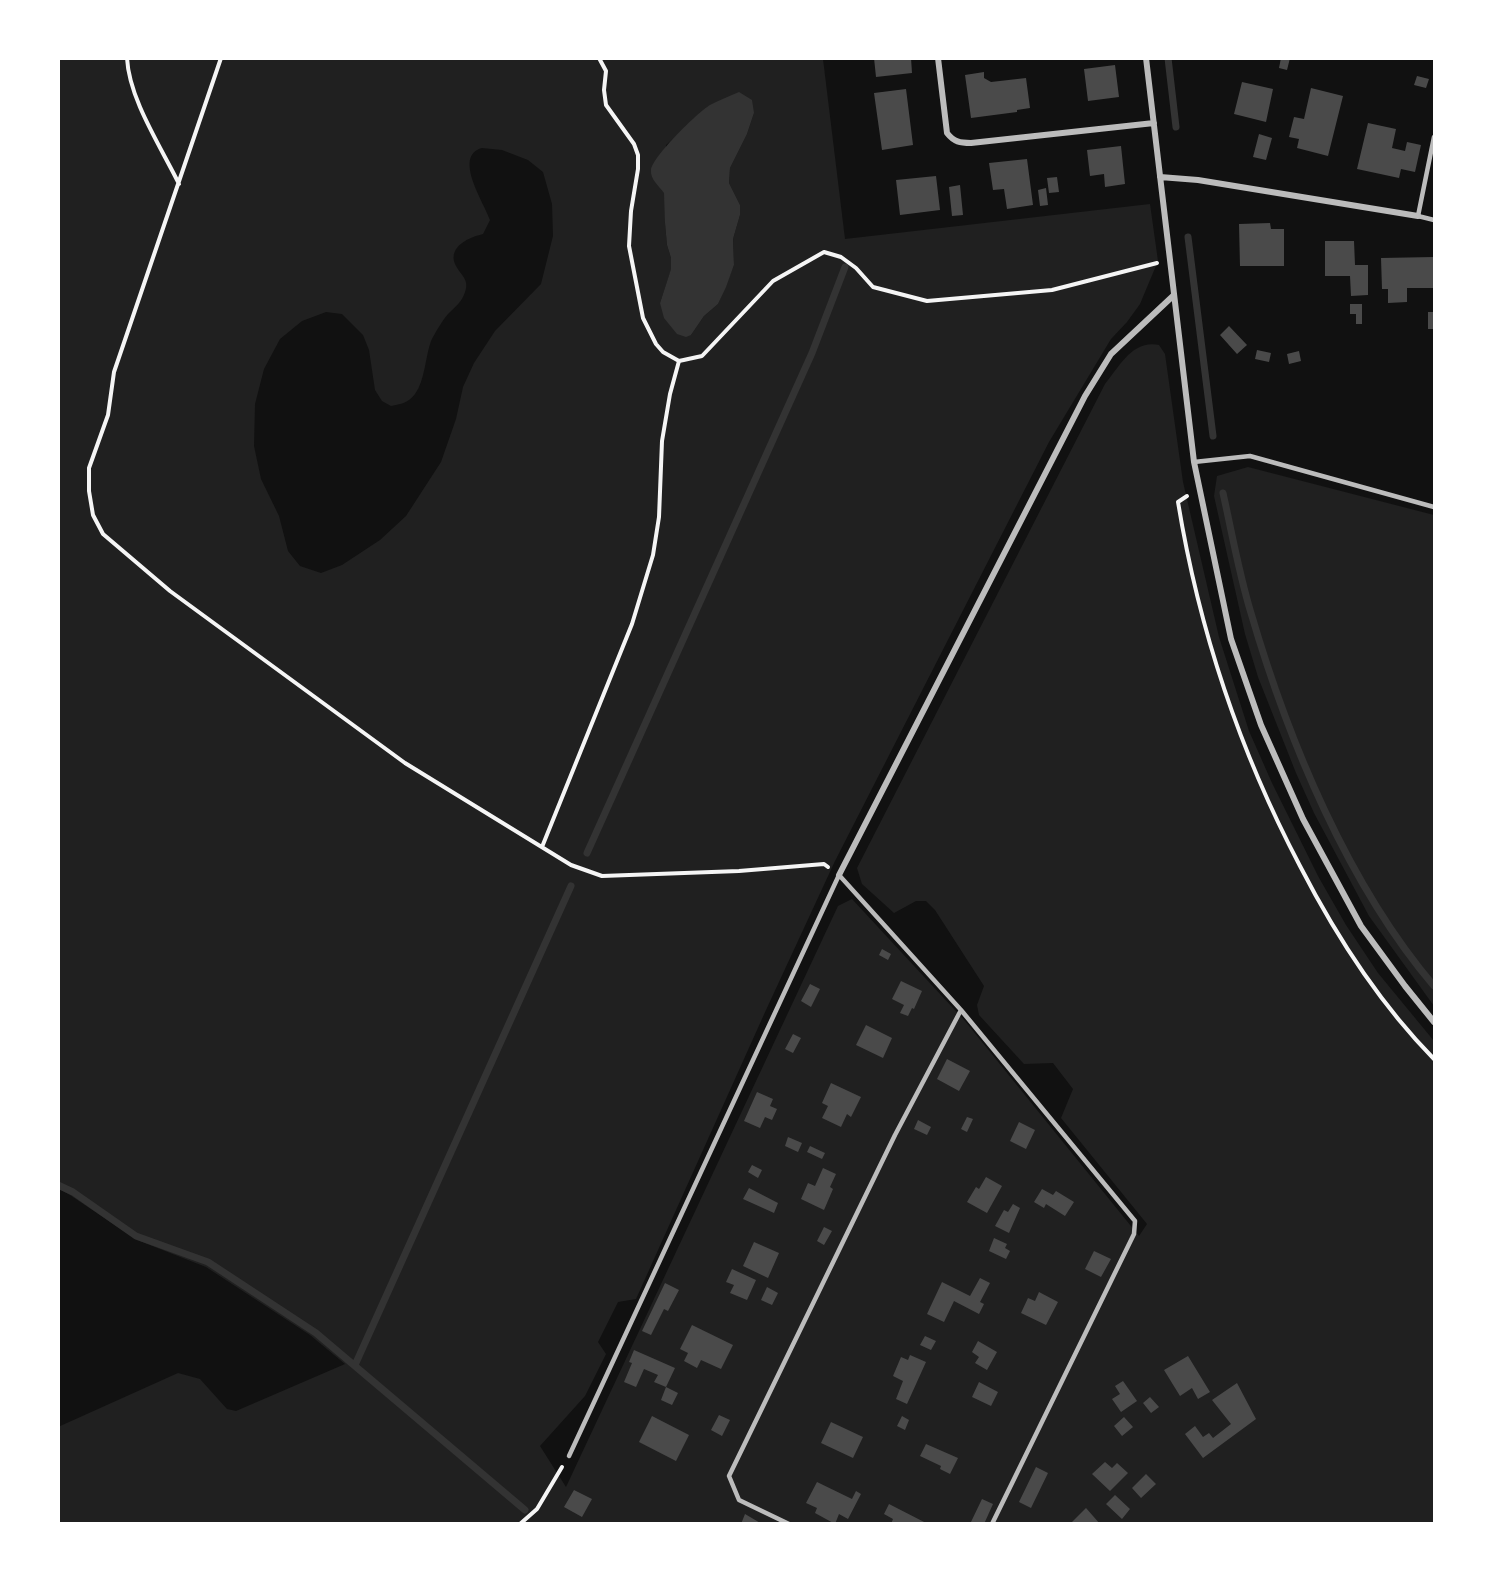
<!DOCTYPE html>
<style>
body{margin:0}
#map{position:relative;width:1493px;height:1582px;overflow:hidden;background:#111;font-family:Signika,sans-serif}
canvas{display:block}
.frame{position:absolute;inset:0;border:60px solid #fff;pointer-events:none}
</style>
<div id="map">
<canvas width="1493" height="1582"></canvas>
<div class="frame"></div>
</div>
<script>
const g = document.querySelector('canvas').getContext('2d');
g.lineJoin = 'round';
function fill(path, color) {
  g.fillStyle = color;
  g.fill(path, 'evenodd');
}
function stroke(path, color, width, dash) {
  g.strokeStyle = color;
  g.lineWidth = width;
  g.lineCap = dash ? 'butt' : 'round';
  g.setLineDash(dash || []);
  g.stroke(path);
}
fill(new Path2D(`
 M 59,59 L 823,59 L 845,239 L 1150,204 L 1158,261 L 1140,304 L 1127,322 L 1111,339 L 1049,442 L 835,861 L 766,1010 L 636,1299 L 618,1302 L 598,1342 L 606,1354 L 585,1396 L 540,1446 L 566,1487 L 838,906 L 852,899 L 965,1021 L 1139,1236 L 1147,1224 L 1061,1118 L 1073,1089 L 1053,1063 L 1024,1064 L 979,1015 L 977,1005 L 984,986 L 935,910 L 926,901 L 916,901 L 894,913 L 862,884 L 857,868 L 1105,384 C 1120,366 1132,340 1159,345 L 1165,354 L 1183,482 L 1219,637 L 1249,731 L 1272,783 L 1318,876 L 1346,925 L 1378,973 L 1434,1041 L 1434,1523 L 59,1523 L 58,1427 L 178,1373 L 200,1379 L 227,1409 L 236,1411 L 345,1364 L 310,1335 L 206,1267 L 137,1240 L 70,1195 L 59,1189 ZM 754,113 L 747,134 L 730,168 L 729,183 L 740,205 L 740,215 L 733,239 L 734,265 L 718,304 L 704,316 L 691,335 L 660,303 L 671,270 L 671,258 L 667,245 L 665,223 L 666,145 L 683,130 ZM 482,148 L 502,150 L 528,160 L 543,172 L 552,204 L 553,236 L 541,284 L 495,331 L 474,363 L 463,387 L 456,419 L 441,462 L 406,516 L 380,540 L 342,565 L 321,573 L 300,566 L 288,551 L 279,516 L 261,479 L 254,446 L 255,404 L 264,369 L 280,339 L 302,321 L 326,312 L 342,314 L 363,335 L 369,350 L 375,390 L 382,401 L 391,406 C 401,404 408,403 415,394 C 425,380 425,358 431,341 C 435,333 442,321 448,314 C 455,307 462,302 465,292 C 470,279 460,275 455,264 C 448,246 470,237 483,234 L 490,220 C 485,204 452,156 482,148 Z
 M 1248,467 L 1434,515 L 1434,1006 L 1369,916 L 1314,813 L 1296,773 L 1258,677 L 1245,634 L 1214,496 L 1217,476 Z`), '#202020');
fill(new Path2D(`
 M 739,92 L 752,100 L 754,113 L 747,134 L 730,168 L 729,183 L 740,205 L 740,215 L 733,239 L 734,265 L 726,287 L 718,304 L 704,316 L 691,335 L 686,337 L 677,334 L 664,318 L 660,303 L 671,269 L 671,258 L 667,245 L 665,223 L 664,193 C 659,186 650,179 651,170 C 653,156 697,113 710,105 C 719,100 730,96 739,92 Z`), '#333');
stroke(new Path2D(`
 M 1168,58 L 1176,127
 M 1188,237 L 1213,436
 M 1223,493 C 1232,533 1239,574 1251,613 C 1288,740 1348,885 1434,986
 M 587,853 L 812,353 L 845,267
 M 58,1185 L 73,1192 L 136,1236 L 208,1262 L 316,1333 L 525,1510
 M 355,1365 L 571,886`), '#333', 7);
fill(new Path2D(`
 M 874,58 L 911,58 L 912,73 L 876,77 Z
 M 1281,58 L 1290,58 L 1287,70 L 1279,68 Z
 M 1115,65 L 1119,97 L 1088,101 L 1084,69 Z
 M 984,72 L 984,78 L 991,82 L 1026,78 L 1030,108 L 1017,110 L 1017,112 L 971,118 L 965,75 Z
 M 1417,76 L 1429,79 L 1426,88 L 1414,85 Z
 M 1242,82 L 1273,89 L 1266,122 L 1234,114 Z
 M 1311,88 L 1343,96 L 1328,156 L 1297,148 L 1299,139 L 1289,137 L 1294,117 L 1304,119 Z
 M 906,89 L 913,145 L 882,150 L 874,93 Z
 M 1368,123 L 1396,129 L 1392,148 L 1405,151 L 1407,142 L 1421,145 L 1415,172 L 1401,169 L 1399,178 L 1357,169 Z
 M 1259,134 L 1272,138 L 1266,160 L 1253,157 Z
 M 1121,146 L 1125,184 L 1105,187 L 1104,174 L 1090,176 L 1087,150 Z
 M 1027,159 L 1033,205 L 1007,209 L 1004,189 L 993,190 L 989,163 Z
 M 936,176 L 940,210 L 900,215 L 896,180 Z
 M 1057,177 L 1059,192 L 1049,193 L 1047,178 Z
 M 960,185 L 963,215 L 952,216 L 949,187 Z
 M 1046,188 L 1048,205 L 1040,206 L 1038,190 Z
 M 1270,223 L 1271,229 L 1284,229 L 1284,266 L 1240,266 L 1239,224 Z
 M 1325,241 L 1354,241 L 1355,265 L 1368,265 L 1368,295 L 1351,296 L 1350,276 L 1325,276 Z
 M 1434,257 L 1434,288 L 1407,288 L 1407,302 L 1388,303 L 1388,289 L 1382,289 L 1381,258 Z
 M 1350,304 L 1362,304 L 1362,324 L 1356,324 L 1356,314 L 1350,314 Z
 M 1428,312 L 1434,312 L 1434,329 L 1428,329 Z
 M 1229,326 L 1247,345 L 1237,354 L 1220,335 Z
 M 1257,350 L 1271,353 L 1269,362 L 1255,359 Z
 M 1299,351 L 1301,361 L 1289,364 L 1287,354 Z
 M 882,949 L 891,954 L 888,960 L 879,955 Z
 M 901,981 L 922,991 L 914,1009 L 912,1008 L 908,1016 L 900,1013 L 904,1005 L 892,999 Z
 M 810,984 L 820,989 L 811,1007 L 801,1001 Z
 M 866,1025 L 892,1038 L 883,1058 L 856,1045 Z
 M 793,1034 L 801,1038 L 793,1053 L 785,1049 Z
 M 947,1059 L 970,1071 L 959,1091 L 937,1079 Z
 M 831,1083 L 861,1097 L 851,1117 L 847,1114 L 841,1127 L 822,1118 L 828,1106 L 822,1103 Z
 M 757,1092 L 773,1099 L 770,1106 L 777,1109 L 772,1120 L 765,1117 L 760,1128 L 744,1121 Z
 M 967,1117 L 973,1119 L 967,1132 L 961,1129 Z
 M 918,1120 L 931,1127 L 927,1135 L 914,1129 Z
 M 1019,1122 L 1035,1130 L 1026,1149 L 1010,1141 Z
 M 788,1137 L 802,1143 L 798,1152 L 785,1146 Z
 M 810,1146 L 825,1153 L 822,1159 L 807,1152 Z
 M 752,1165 L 762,1170 L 758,1178 L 748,1172 Z
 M 823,1168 L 836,1174 L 830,1187 L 833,1189 L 824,1210 L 801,1199 L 808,1183 L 815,1186 Z
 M 986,1177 L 1002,1186 L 987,1213 L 967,1202 L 976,1187 L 979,1189 Z
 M 749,1188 L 778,1203 L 774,1213 L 743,1199 Z
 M 1042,1189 L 1053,1195 L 1056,1191 L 1074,1202 L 1065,1216 L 1046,1204 L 1044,1208 L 1034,1202 Z
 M 1013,1204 L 1020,1208 L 1009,1233 L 995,1226 L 1004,1210 L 1008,1212 Z
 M 824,1227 L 832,1231 L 824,1245 L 817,1241 Z
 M 994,1238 L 1007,1244 L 1005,1248 L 1010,1251 L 1006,1259 L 989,1251 Z
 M 754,1242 L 779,1253 L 768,1278 L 743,1266 Z
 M 1094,1251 L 1111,1259 L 1101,1277 L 1085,1269 Z
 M 732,1269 L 756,1280 L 747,1300 L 730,1293 L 734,1285 L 726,1282 Z
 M 980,1278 L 990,1283 L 980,1302 L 984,1304 L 979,1314 L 954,1301 L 944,1322 L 927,1314 L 942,1282 L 970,1296 Z
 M 665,1283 L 679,1290 L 668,1311 L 664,1309 L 651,1335 L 642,1331 Z
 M 767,1287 L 778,1293 L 772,1305 L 761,1300 Z
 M 1039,1292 L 1058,1302 L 1046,1325 L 1021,1313 L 1028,1298 L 1035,1301 Z
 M 692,1325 L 733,1345 L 721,1369 L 701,1360 L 697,1368 L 684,1361 L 688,1353 L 680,1349 Z
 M 925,1336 L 936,1341 L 931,1350 L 920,1345 Z
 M 978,1341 L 997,1352 L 987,1370 L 975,1363 L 979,1357 L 972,1352 Z
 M 634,1350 L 675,1368 L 666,1387 L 654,1382 L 658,1375 L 644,1369 L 636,1387 L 624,1382 L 632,1363 L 629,1362 Z
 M 910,1355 L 926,1362 L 907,1404 L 896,1399 L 903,1381 L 893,1376 L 901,1357 L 908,1360 Z
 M 1188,1356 L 1210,1392 L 1198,1399 L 1192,1388 L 1180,1396 L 1164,1370 Z
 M 1123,1381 L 1137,1401 L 1121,1412 L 1112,1399 L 1120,1394 L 1115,1386 Z
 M 979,1382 L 998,1392 L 991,1406 L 972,1397 Z
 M 1237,1383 L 1256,1419 L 1203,1458 L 1185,1434 L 1195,1426 L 1203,1437 L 1209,1433 L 1213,1438 L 1231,1424 L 1212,1400 Z
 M 666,1387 L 678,1393 L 672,1405 L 661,1400 Z
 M 1150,1397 L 1159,1407 L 1151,1413 L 1143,1403 Z
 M 719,1415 L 730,1420 L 722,1436 L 711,1430 Z
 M 652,1416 L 689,1435 L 676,1461 L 639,1442 Z
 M 902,1416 L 909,1420 L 905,1430 L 897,1426 Z
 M 1124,1417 L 1133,1427 L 1122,1436 L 1114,1426 Z
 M 831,1422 L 863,1437 L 853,1458 L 821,1443 Z
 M 926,1444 L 958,1458 L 950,1474 L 940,1469 L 941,1466 L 920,1456 Z
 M 1105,1462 L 1112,1468 L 1117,1463 L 1128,1473 L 1110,1491 L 1092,1474 Z
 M 1036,1467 L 1048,1473 L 1031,1508 L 1019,1502 Z
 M 1146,1474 L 1156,1484 L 1141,1498 L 1132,1488 Z
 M 817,1482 L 852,1499 L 856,1491 L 861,1494 L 848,1519 L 839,1514 L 835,1524 L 815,1513 L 817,1508 L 806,1503 Z
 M 574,1490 L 592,1499 L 582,1517 L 564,1507 Z
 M 1115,1495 L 1130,1509 L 1122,1519 L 1106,1504 Z
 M 982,1499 L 993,1504 L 984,1524 L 970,1524 Z
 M 889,1504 L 928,1524 L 891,1524 L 893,1519 L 884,1514 Z
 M 1086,1508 L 1100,1524 L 1070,1524 Z
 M 745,1514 L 762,1524 L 741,1524 Z`), '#4a4a4a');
stroke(new Path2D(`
 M 127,58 C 129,99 161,147 179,184
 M 221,58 L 114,372 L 108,415 L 89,468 L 89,491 L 93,515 L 103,534 L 170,591 L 405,763 L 571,865 L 602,876 L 739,871 L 824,864 L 828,867
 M 599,58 L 606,71 L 604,90 L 606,105 L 634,144 L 638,155 L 638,169 L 631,211 L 629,246 L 643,318 L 656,344 L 663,352 L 679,361 L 702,356 L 773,281 L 824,252 L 841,257 L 856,268 L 873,287 L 927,301 L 1052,290 L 1157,263
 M 1187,496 L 1178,502 C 1199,630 1240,752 1300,866 C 1336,936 1379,1003 1434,1059
 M 542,847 L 632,624 L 653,555 L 659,517 L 662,441 L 670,394 L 679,361
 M 520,1524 L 537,1509 L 562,1467`), '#f5f5f5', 4);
stroke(new Path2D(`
 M 1434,137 L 1418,216 L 1434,220
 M 1194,462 L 1250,456 L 1434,507
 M 569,1456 L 839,875 L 961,1010 L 1135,1221 L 1134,1234 L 992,1524
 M 789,1524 L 739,1500 L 729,1476 L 895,1135 L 961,1010`), '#bcbcbc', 4.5);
stroke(new Path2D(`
 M 938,58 L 947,133 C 954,142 960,143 971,143 L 1154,123
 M 1146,58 L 1194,462 L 1231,639 L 1261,725 L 1303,819 L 1361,926 L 1405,986 L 1434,1022
 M 1160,177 L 1198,180 L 1418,216
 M 839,875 L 1085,396 L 1111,354 L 1174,295`), '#bcbcbc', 6);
</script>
